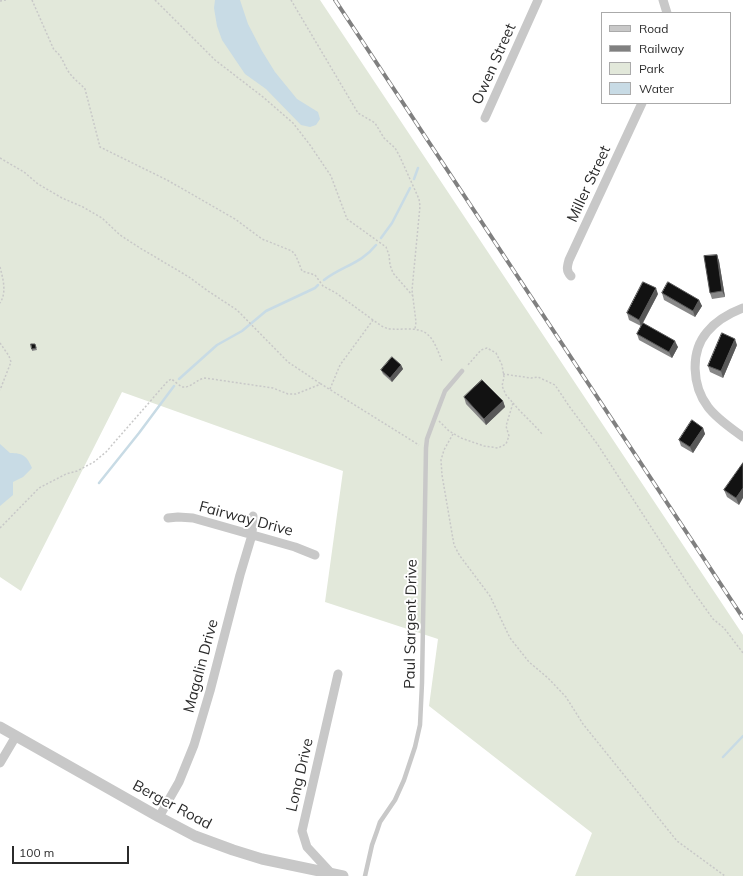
<!DOCTYPE html>
<style>
body{margin:0}
#map{position:relative;width:743px;height:876px;overflow:hidden;background:#fff;font-family:Mulish,sans-serif}
canvas{display:block}
.legend{position:absolute;left:601px;top:12px;width:130px;height:92px;box-sizing:border-box;background:#fff;border:1px solid #aaa;margin:0;padding:5px 7px;list-style:none;font-size:12px;color:#2b2b2b}
.legend li{display:flex;align-items:center;gap:8px;height:20px}
.legend b{width:20px;border:1px solid #aaa}
.scale{position:absolute;left:12px;top:846px;width:117px;height:18px;box-sizing:border-box;border:2px solid #2b2b2b;border-top:0;padding-left:5px;font-size:12px;line-height:14px;white-space:nowrap;color:#2b2b2b;-webkit-text-stroke:3px #fff;paint-order:stroke}
</style>
<div id="map">
<canvas width="743" height="876"></canvas>
<ul class="legend">
<li><b style="height:5px;background:#c8c8c8"></b>Road</li>
<li><b style="height:5px;background:#808080"></b>Railway</li>
<li><b style="height:11px;background:#e2e8da"></b>Park</li>
<li><b style="height:11px;background:#c8dbe5"></b>Water</li>
</ul>
<div class="scale">100 m</div>
</div>
<script>
const g = document.querySelector('canvas').getContext('2d');
g.lineJoin = 'round';
function fill(path, color) {
  g.fillStyle = color;
  g.fill(path, 'evenodd');
}
function stroke(path, color, width, dash) {
  g.strokeStyle = color;
  g.lineWidth = width;
  g.lineCap = dash ? 'butt' : 'round';
  g.setLineDash(dash || []);
  g.stroke(path);
}
function drawText(font, color, halo, rows, align = 'center') {
  g.font = font + ' Mulish,sans-serif';
  g.lineWidth = 4;
  g.setLineDash([]);
  g.textBaseline = 'middle';
  g.strokeStyle = halo;
  g.fillStyle = color;
  for (const [text, x, y, turn = 0] of rows) {
    g.save();
    g.translate(x, y);
    g.rotate((+turn || 0) * Math.PI / 180);
    g.textAlign = isNaN(turn) ? turn : align;
    if (halo) g.strokeText(text, 0, 0);
    g.fillText(text, 0, 0);
    g.restore();
  }
}
fill(new Path2D(`
 M 0,0 L 320,0 L 743,635 L 743,876 L 575,876 L 592,833 L 429,706 L 438,639 L 325,602 L 343,471 L 122,392 L 21,591 L 0,577 Z`), '#e2e8da');
fill(new Path2D(`
 M 215,0 L 240,0 L 248,24 L 262,51 L 275,72 L 297,99 L 318,112 L 320,119 L 316,125 L 310,127 L 301,125 L 266,89 L 245,74 L 222,40 L 217,26 L 214,8 Z
 M 0,444 L 10,453 C 23,453 27,456 32,468 L 23,477 L 13,482 L 13,495 L 0,506 Z`), '#c8dbe5');
stroke(new Path2D(`
 M 414,179 L 418,168
 M 381,238 L 392,223 L 410,188
 M 324,280 C 342,266 361,264 376,245
 M 179,379 L 217,345 L 242,331 L 266,311 L 315,288 L 318,285
 M 99,483 L 139,433 L 174,386
 M 723,757 L 743,736`), '#c8dbe5', 2.5);
stroke(new Path2D(`
 M 32,0 L 54,50 C 63,56 64,67 71,75 C 75,80 81,84 85,89 L 100,147 L 167,180 L 235,219 L 262,239 L 292,251 L 296,256 L 302,271 L 315,275 L 323,286 L 336,293 L 373,320
 M 155,0 L 215,60 L 263,97 L 293,123 L 310,145 L 331,176 L 347,219 L 386,247 L 389,255 L 390,265 L 393,273 L 412,295
 M 291,0 L 358,113 L 375,123 L 384,138 L 395,148 L 400,157 L 419,199 L 420,206 L 412,290 L 416,322 L 415,329
 M 0,1 L 6,0
 M 0,158 L 24,172 L 38,184 L 62,198 L 83,207 L 102,218 L 120,235 L 140,248 L 189,277 L 208,291 L 237,310 L 288,362 L 321,384
 M 0,267 C 3,279 7,292 0,303
 M 0,343 L 9,356 L 11,362 L 0,390
 M 503,374 L 531,378 L 538,377 L 555,385 L 569,406 L 598,445 L 688,584 L 713,619 L 724,628 L 743,653
 M 330,389 L 340,365 L 373,320 C 379,324 384,329 392,329 C 402,330 414,327 424,332 C 434,337 438,352 442,361
 M 513,403 C 522,414 533,423 542,434
 M 439,421 L 449,431 L 461,438 L 484,446 L 498,448 L 506,444 L 509,436 L 506,426 L 513,403 L 506,395 L 502,386 L 504,377 L 502,365 L 496,353 L 487,348 L 481,350 L 467,366
 M 453,434 L 444,450 L 441,460 L 442,475 L 454,545 L 460,556 L 490,596 L 510,638 L 529,662 L 548,678 L 566,697 L 583,724 L 677,841 L 725,876
 M 0,528 L 39,488 L 66,474 L 77,471 L 94,462 L 106,452 L 167,382 L 171,379 C 175,381 179,386 183,387 C 191,388 197,379 205,378 L 273,388 L 288,394 L 296,394 L 321,384 L 419,445`), '#c8c8c8', 1.5, [2, 2]);
stroke(new Path2D(`
 M 365,876 L 372,845 L 377,831 L 380,822 L 395,800 L 404,780 L 415,747 L 420,725 L 422,683 L 426,448 L 427,439 L 434,420 L 445,391 L 462,371`), '#c8c8c8', 4.5);
stroke(new Path2D(`
 M 663,0 L 667,13
 M 485,118 L 538,0
 M 571,276 C 566,271 567,267 569,260 L 642,103
 M 743,308 C 730,313 716,321 707,332 C 690,352 692,386 708,407 C 717,419 731,428 743,437
 M 168,518 L 178,517 L 193,518 L 295,547 L 315,555
 M 0,763 L 16,736
 M 159,817 L 179,782 L 194,745 L 210,691 L 240,575 L 252,535 L 253,516
 M 330,876 L 331,873 L 307,847 L 302,831 L 338,674`), '#c8c8c8', 9);
stroke(new Path2D(`
 M 0,727 L 159,817 L 195,836 L 233,850 L 262,859 L 343,876`), '#c8c8c8', 11);
const rail = new Path2D(`
 M 335,0 L 743,618`);
stroke(rail, '#808080', 4);
stroke(rail, '#fff', 2.5, [8]);
fill(new Path2D(`
 M 717,255 L 719,261 L 725,297 L 712,299 L 710,293 Z
 M 662,293 L 699,300 L 702,306 L 695,317 L 664,300 Z
 M 658,294 L 643,323 L 678,347 L 672,358 L 639,340 L 637,334 L 641,326 L 629,320 L 627,313 Z
 M 737,345 L 723,378 L 710,372 L 708,366 Z
 M 36,346 L 37,350 L 32,351 L 32,349 Z
 M 401,365 L 403,369 L 392,382 L 383,374 L 381,370 Z
 M 464,397 L 503,401 L 505,407 L 486,425 L 466,404 Z
 M 703,428 L 705,434 L 693,453 L 681,446 L 679,440 Z
 M 743,463 L 739,505 L 727,497 L 724,490 Z`), '#888');
fill(new Path2D(`
 M 717,255 L 719,261 L 725,297 L 722,291 Z
 M 656,288 L 658,294 L 641,326 L 639,320 Z
 M 699,300 L 702,306 L 695,317 L 693,311 Z
 M 735,339 L 737,345 L 723,378 L 721,371 Z
 M 675,341 L 678,347 L 672,358 L 669,352 Z
 M 401,365 L 403,369 L 392,382 L 390,378 Z
 M 503,401 L 505,407 L 486,425 L 484,419 Z
 M 703,428 L 705,434 L 693,453 L 690,447 Z
 M 743,488 L 743,498 L 739,505 L 736,498 Z`), '#595959');
const building = new Path2D(`
 M 717,255 L 722,291 L 710,293 L 704,256 Z
 M 643,282 L 656,288 L 639,320 L 627,313 Z
 M 668,282 L 699,300 L 693,311 L 662,293 Z
 M 643,323 L 675,341 L 669,352 L 637,334 Z
 M 722,333 L 735,339 L 721,371 L 708,366 Z
 M 31,344 L 35,344 L 36,348 L 32,349 Z
 M 392,357 L 401,365 L 390,378 L 381,370 Z
 M 482,380 L 503,401 L 484,419 L 464,397 Z
 M 692,420 L 703,428 L 690,447 L 679,440 Z
 M 743,463 L 743,488 L 736,498 L 724,490 Z`);
fill(building, '#121212');
stroke(building, '#595959', 1);
drawText('15px', '#2b2b2b', '#fff', [
 ["Owen Street",494,64,-66],
 ["Miller Street",589,184,-65],
 ["Fairway Drive",246,519,15],
 ["Paul Sargent Drive",411,624,-89],
 ["Magalin Drive",201,666,-75],
 ["Long Drive",300,775,-77],
 ["Berger Road",172,805,28]
]);
</script>
